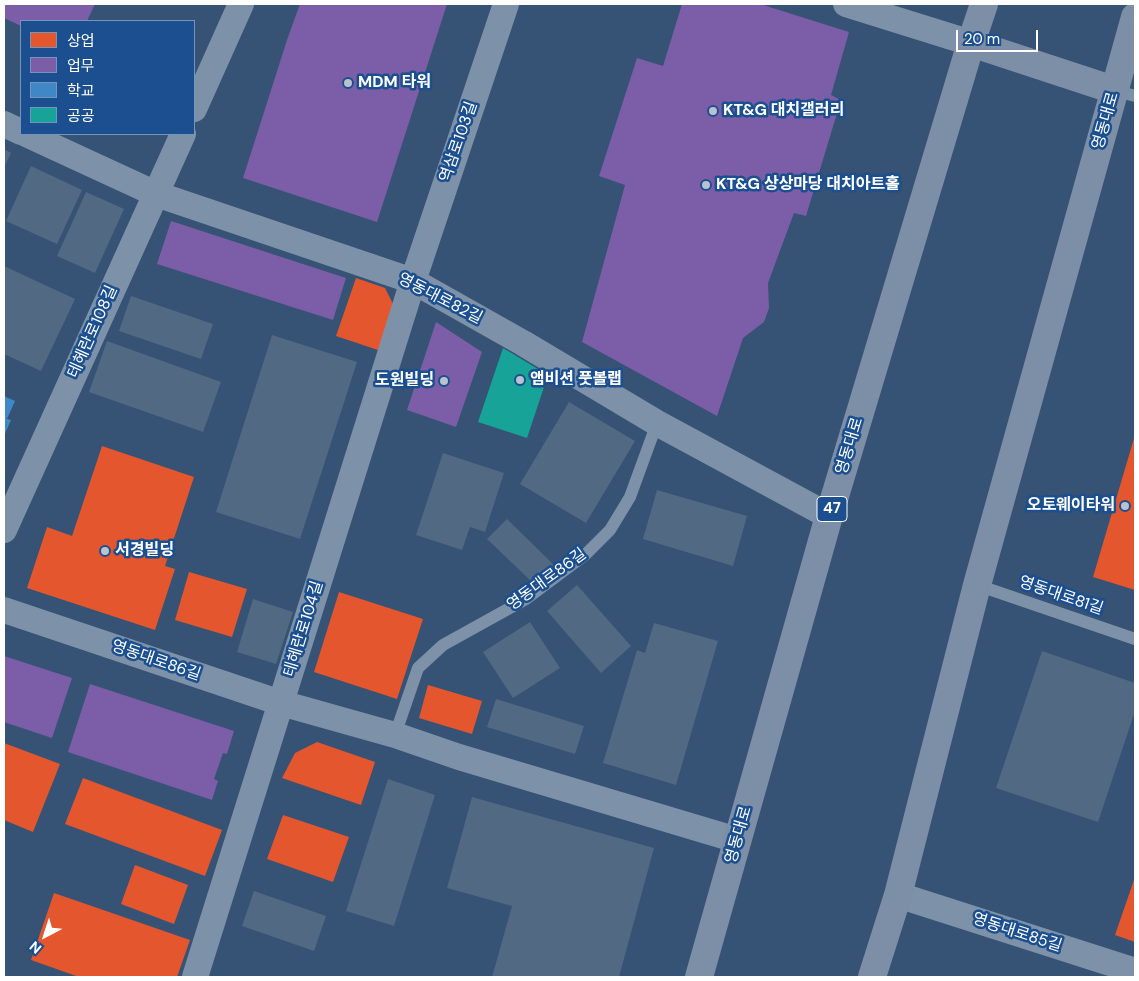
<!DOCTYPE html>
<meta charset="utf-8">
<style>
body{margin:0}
#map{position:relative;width:1139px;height:981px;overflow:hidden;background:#365274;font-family:"DM Sans","Noto Sans KR",sans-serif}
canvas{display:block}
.frame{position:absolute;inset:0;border:5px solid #fff;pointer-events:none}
.legend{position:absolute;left:20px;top:20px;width:175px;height:115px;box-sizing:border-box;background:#1b4f8f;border:1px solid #7695bc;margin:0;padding:6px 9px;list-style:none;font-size:15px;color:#fff}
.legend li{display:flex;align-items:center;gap:10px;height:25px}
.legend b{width:25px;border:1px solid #7695bc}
.north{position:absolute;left:20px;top:911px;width:50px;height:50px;-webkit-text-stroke:4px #1b4f8f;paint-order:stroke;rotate:220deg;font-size:14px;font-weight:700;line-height:20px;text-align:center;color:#fff}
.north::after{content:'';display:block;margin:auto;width:18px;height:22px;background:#fff;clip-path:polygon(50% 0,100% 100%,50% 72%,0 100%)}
.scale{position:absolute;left:956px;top:30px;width:82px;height:22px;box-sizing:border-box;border:2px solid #fff;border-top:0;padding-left:6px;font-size:15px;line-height:18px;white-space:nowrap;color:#fff;-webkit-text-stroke:4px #1b4f8f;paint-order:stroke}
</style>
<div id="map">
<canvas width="1139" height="981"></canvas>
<div class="frame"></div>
<ul class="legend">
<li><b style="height:14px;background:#e4572e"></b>상업</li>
<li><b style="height:14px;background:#7b5ea7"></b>업무</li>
<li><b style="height:14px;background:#3f88c5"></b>학교</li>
<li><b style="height:14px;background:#17a398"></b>공공</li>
</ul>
<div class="north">N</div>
<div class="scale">20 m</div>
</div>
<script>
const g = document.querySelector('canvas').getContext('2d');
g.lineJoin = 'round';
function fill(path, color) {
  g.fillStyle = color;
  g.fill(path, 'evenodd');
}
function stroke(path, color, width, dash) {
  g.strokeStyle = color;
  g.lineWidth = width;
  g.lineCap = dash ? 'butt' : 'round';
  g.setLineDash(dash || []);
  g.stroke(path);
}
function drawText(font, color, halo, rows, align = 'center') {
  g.font = font + ' "DM Sans","Noto Sans KR",sans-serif';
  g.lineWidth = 5;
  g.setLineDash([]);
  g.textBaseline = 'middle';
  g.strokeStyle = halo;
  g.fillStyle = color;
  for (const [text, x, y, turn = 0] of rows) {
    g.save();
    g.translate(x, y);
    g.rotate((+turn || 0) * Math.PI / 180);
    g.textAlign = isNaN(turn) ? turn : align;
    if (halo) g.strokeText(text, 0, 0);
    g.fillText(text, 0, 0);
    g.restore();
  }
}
fill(new Path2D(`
 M 356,278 L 385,288 L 395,308 L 381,351 L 336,336 Z
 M 1135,435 L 1135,590 L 1093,577 Z
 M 102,446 L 194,477 L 165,566 L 175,569 L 155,630 L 27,588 L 47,527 L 72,536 Z
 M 189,572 L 247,589 L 232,637 L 175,620 Z
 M 339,592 L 423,619 L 397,699 L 314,672 Z
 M 428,685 L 482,701 L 472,734 L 419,718 Z
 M 317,742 L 375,762 L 361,805 L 282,778 L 295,753 Z
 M 4,743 L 60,764 L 33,832 L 4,820 Z
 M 83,778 L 222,830 L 205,876 L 65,824 Z
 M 283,815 L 349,837 L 333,882 L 267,859 Z
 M 135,865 L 188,885 L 174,924 L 121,904 Z
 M 1135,877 L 1135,942 L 1115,935 Z
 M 54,893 L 190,940 L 177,977 L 79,977 L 31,960 Z`), '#e4572e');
fill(new Path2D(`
 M 4,4 L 95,4 L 87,21 L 21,21 L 21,26 L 4,18 Z
 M 300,4 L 447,4 L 377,222 L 243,178 L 287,40 Z
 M 682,4 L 760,4 L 849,32 L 831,95 L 841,100 L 806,216 L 794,213 L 768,283 L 769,308 L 764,322 L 743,338 L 717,416 L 582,342 L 625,185 L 599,176 L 637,58 L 663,66 Z
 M 171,221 L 346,278 L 333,320 L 157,264 Z
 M 436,322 L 482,352 L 456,427 L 407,410 Z
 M 4,656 L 72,678 L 52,738 L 4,722 Z
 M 90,684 L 234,731 L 227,754 L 223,753 L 214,779 L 218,781 L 212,800 L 68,752 Z`), '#7b5ea7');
fill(new Path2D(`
 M 4,396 L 15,401 L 7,419 L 11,420 L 4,436 Z`), '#3f88c5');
fill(new Path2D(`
 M 503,348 L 548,375 L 527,438 L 478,422 Z`), '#17a398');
fill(new Path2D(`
 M 4,149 L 11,153 L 4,167 Z
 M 31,166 L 82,190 L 57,244 L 6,221 Z
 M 86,192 L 124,209 L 95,273 L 57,256 Z
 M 4,266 L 75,299 L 41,371 L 4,354 Z
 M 131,296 L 213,324 L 201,359 L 119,331 Z
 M 272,335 L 357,362 L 300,539 L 216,512 Z
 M 107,341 L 221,382 L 203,432 L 89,392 Z
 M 569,402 L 635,441 L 586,523 L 520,484 Z
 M 443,453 L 504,473 L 485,532 L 470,527 L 462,550 L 416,535 Z
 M 657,490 L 747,516 L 733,566 L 643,539 Z
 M 507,519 L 555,566 L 532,582 L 487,539 Z
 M 577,585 L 631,646 L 601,673 L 547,611 Z
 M 253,599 L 293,612 L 276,664 L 237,652 Z
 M 530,622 L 560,668 L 513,698 L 483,652 Z
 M 654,623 L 718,641 L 676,785 L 603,763 L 637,650 L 645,653 Z
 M 1042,651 L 1135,683 L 1135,711 L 1098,822 L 996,788 Z
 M 496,699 L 584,726 L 575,754 L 487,727 Z
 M 388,779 L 435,795 L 394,926 L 346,911 Z
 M 472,797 L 654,848 L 619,977 L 492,977 L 512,906 L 447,888 Z
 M 254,891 L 326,916 L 314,951 L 242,926 Z`), '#526984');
stroke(new Path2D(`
 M 1114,90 L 1135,96
 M 977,585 L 1135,639
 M 395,735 L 418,668 L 443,645 L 526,599 L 585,555 L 610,530 L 630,497 L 657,423`), '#7d92a8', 12);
stroke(new Path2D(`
 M 846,4 L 971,43
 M 194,109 L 241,4
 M 4,124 L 21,132
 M 26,134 L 156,194 L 413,281 L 523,343 L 657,423 L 829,516
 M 4,530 L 183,134
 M 4,610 L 281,703 L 395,735 L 459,757 L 737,840
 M 898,895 L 1135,971
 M 195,977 L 413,281 L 506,4`), '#7d92a8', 26);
stroke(new Path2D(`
 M 971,43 L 1114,90
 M 699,977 L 829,516 L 971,43 L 984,4
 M 872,977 L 898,895 L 977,585 L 1135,17`), '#7d8ea7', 28);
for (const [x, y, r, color] of [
 [348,83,5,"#b9c2ce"],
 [713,111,5,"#b9c2ce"],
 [706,185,5,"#b9c2ce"],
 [520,380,5,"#b9c2ce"],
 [444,381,5,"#b9c2ce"],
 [1125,506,5,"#b9c2ce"],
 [105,551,5,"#b9c2ce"]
]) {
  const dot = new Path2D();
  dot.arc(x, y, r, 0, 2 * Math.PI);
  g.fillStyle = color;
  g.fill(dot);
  stroke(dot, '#1b4f8f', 2);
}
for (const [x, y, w] of [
 [832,509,30]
]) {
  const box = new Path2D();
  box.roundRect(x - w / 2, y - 12.5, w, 25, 4);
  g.fillStyle = '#1b4f8f';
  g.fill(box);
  stroke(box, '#fff', 1);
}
drawText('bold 15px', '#fff', null, [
 ["47",832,509]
]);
drawText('bold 16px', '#fff', '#1b4f8f', [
 ["MDM 타워",358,83],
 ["KT&G 대치갤러리",723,111],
 ["KT&G 상상마당 대치아트홀",716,185],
 ["앰비션 풋볼랩",530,380],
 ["도원빌딩",434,381,"right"],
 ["오토웨이타워",1115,506,"right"],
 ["서경빌딩",115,551]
], 'left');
drawText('16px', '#fff', '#1b4f8f', [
 ["영동대로",1106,121,-74],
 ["역삼로103길",459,142,-71],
 ["영동대로82길",440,299,27],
 ["테헤란로108길",93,332,-66],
 ["영동대로",850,446,-73],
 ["영동대로86길",547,580,-36],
 ["영동대로81길",1061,596,19],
 ["테헤란로104길",304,629,-73],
 ["영동대로86길",156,661,19],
 ["영동대로",739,835,-74],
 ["영동대로85길",1017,933,18]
]);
</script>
